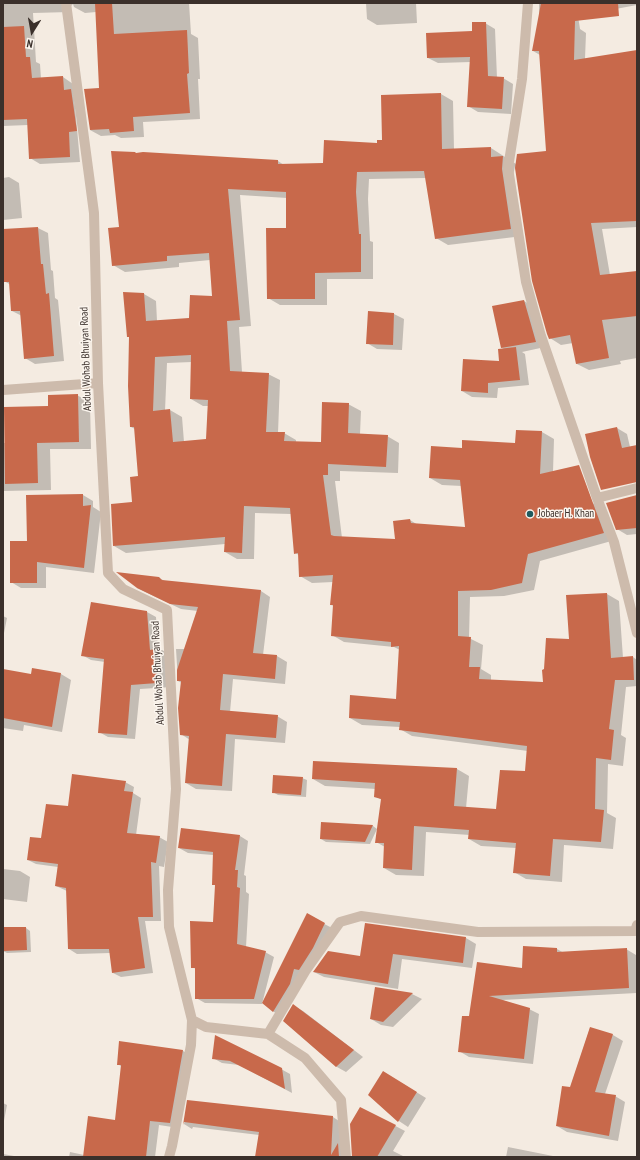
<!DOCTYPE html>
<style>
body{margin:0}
#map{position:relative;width:640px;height:1160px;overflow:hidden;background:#f4ebe1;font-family:"PT Sans Narrow",sans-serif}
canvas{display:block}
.frame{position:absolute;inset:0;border:4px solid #3b302b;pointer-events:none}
.north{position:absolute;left:12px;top:12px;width:40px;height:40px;-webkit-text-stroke:3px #fbf5ee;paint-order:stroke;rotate:191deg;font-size:11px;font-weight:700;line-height:16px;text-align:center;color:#3b302b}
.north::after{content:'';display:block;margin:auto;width:14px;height:18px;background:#3b302b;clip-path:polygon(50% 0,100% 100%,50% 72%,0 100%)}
</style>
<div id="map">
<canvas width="640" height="1160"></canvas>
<div class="frame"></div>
<div class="north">N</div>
</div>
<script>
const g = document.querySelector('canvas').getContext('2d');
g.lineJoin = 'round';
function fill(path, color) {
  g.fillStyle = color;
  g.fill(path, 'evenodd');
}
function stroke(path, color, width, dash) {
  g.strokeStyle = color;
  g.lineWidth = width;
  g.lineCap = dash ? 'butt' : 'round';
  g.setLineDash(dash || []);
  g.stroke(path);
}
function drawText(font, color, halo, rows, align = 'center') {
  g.font = font + ' "PT Sans Narrow",sans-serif';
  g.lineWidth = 3;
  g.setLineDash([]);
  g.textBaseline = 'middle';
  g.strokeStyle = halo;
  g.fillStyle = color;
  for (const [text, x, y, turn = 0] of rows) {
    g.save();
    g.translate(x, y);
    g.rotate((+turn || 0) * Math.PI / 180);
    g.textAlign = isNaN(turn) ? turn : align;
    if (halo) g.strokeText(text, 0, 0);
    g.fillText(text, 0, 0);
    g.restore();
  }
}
fill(new Path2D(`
 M 3,3 L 189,3 L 191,34 L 198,38 L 200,79 L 198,79 L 200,119 L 143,122 L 144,137 L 121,138 L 115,135 L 101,136 L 90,130 L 100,89 L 96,12 L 85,13 L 74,7 L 73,4 L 71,6 L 70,12 L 33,13 L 36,62 L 40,64 L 41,79 L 63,77 L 73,84 L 80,162 L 40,164 L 30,158 L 28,125 L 3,126 Z
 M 366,3 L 416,3 L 417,23 L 377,25 L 367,19 Z
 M 539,3 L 637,3 L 637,5 L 578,16 L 580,29 L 586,33 L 585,59 L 637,51 L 637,227 L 602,229 L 610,275 L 637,272 L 637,358 L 620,361 L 621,364 L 589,370 L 577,364 L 573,343 L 561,345 L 550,338 L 515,166 L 513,176 L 523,236 L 448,245 L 436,238 L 426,178 L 369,179 L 368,199 L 370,241 L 373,242 L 373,279 L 327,279 L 327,305 L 280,305 L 268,298 L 287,229 L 287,198 L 240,195 L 251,326 L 239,327 L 242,372 L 268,374 L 280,380 L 278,433 L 284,433 L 296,440 L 296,442 L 321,443 L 348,404 L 361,411 L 360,434 L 387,436 L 399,443 L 398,473 L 340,471 L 340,481 L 335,481 L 342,538 L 396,540 L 410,520 L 418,525 L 466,528 L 462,486 L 442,485 L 430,478 L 463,449 L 516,444 L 542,432 L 554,439 L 553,472 L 591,502 L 603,509 L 615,540 L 540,561 L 534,590 L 504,596 L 470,597 L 469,638 L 483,645 L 481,669 L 491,675 L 491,680 L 544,683 L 571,640 L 607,594 L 619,601 L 623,658 L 633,657 L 637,660 L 637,686 L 626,687 L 621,735 L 626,738 L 623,766 L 608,764 L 607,813 L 616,818 L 613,849 L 564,845 L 562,882 L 526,879 L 514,872 L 516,848 L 481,846 L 469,839 L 470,835 L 426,832 L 424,876 L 396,875 L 384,868 L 385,847 L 376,842 L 382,800 L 375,796 L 376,789 L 325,786 L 313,779 L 457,769 L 469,776 L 466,808 L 497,810 L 526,772 L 528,751 L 412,736 L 400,729 L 400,727 L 362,725 L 350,718 L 397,700 L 400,650 L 394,647 L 344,642 L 332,635 L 334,606 L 331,605 L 333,582 L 312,583 L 300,576 L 299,555 L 295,553 L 291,514 L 255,513 L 254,559 L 237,559 L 225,552 L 225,544 L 126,553 L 114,546 L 133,503 L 139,477 L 135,429 L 131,427 L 130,338 L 128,336 L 144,294 L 156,301 L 157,321 L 190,319 L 213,297 L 210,260 L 179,263 L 179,267 L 125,272 L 113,265 L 137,154 L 278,161 L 284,165 L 324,164 L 378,144 L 441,94 L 453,101 L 454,150 L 491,148 L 516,164 L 547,152 L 540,55 L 533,51 L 539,19 ZM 192,362 L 191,399 L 203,406 L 208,406 L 207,440 L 184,442 L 182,417 L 170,410 L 165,411 L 167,363 Z
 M 485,23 L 495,29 L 497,78 L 503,78 L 513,84 L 511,114 L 478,112 L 468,106 L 471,62 L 438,63 L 428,58 L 473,32 Z
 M 9,177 L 19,183 L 22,218 L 3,220 L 3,178 Z
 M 38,228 L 48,233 L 51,270 L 53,271 L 55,298 L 58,300 L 64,361 L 35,364 L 25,358 L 22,316 L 12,311 L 11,285 L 4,281 L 3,230 Z
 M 524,301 L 534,307 L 545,347 L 522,352 L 525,354 L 529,385 L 498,388 L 497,398 L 472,397 L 462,391 L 500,362 L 504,349 L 502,348 Z
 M 394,314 L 404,319 L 402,350 L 377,349 L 367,343 Z
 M 77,395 L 90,403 L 91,449 L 50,449 L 51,490 L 3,491 L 3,443 L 5,443 L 49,407 Z
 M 617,428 L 627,434 L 630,447 L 637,446 L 637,473 L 606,478 Z
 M 83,495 L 93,501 L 93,507 L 101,512 L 94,573 L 46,567 L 46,588 L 21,588 L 11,582 L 28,542 Z
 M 637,498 L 637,534 L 627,535 L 617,529 Z
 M 159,578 L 165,581 L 261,591 L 270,597 L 263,655 L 277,656 L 287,662 L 285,684 L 233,679 L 230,712 L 277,716 L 287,722 L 285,743 L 235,739 L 232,791 L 196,789 L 186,783 L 190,740 L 181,734 L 182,683 L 178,681 L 176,649 L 185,649 L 198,611 L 181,609 L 137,588 Z
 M 147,612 L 156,617 L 158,650 L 162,650 L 171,655 L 172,687 L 140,689 L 135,739 L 108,737 L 99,732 L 105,662 L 91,660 L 82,655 Z
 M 3,616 L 7,618 L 3,638 Z
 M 33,669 L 61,674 L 71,680 L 62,732 L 24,725 L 23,731 L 3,728 L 3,670 L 32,675 Z
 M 302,778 L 307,780 L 306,797 L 278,795 L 273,792 Z
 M 125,782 L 134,787 L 133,793 L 141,798 L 136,835 L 159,837 L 168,842 L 164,867 L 159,866 L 161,921 L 145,921 L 153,973 L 121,977 L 113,973 L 110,953 L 77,954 L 69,949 L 67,891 L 56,886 L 58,867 L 36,864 L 28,860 L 42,839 L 69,808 Z
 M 322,823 L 373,826 L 377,829 L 370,844 L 326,842 L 321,839 Z
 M 240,836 L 248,841 L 244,875 L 246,876 L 246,892 L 249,894 L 246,947 L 265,952 L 274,957 L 262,1004 L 205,1003 L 196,998 L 196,969 L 192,967 L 214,923 L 216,886 L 213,884 L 213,855 L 188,853 L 179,848 Z
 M 3,869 L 20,871 L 30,877 L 27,902 L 3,899 Z
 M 307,915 L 334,929 L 283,1017 L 274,1012 L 263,1002 Z
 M 3,928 L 26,928 L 30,931 L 31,952 L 7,953 L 3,951 Z
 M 466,938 L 476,944 L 472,968 L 402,959 L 398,989 L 324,977 L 314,972 L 361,957 Z
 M 524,947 L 557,949 L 564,953 L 626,949 L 636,955 L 637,993 L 502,1000 L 529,1009 L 539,1014 L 533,1064 L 469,1057 L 459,1051 L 470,1018 L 478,963 L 523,969 Z
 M 376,988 L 412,994 L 422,999 L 393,1027 L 381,1025 L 371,1019 Z
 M 294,1006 L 303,1011 L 363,1057 L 346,1072 L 337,1067 L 284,1021 Z
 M 590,1028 L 613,1035 L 623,1041 L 605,1094 L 615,1096 L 625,1102 L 618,1141 L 567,1132 L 557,1126 L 571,1088 Z
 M 120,1042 L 183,1051 L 192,1056 L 179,1128 L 159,1125 L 155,1157 L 69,1157 L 70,1152 L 84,1155 L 116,1121 L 122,1067 L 118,1064 Z
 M 213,1058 L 281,1069 L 290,1074 L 292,1093 L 239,1065 L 222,1063 Z
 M 383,1072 L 426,1098 L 408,1127 L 399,1121 L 369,1095 Z
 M 188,1101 L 333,1117 L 342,1123 L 348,1157 L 256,1157 L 259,1135 L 193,1127 L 192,1129 L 184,1124 Z
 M 3,1103 L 7,1105 L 3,1126 Z
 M 361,1108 L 405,1131 L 393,1151 L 405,1157 L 353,1157 Z
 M 508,1147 L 558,1157 L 506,1157 Z
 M 3,1154 L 14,1156 L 15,1157 L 3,1157 Z`), '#0003');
fill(new Path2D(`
 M 95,3 L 112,3 L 114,34 L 187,30 L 189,73 L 187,74 L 190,113 L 133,117 L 134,131 L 110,133 L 109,129 L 90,130 L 84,89 L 99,88 Z
 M 541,3 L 618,3 L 619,16 L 575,21 L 574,60 L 637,50 L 637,221 L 591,223 L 600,275 L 637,271 L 637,316 L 602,320 L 609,358 L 576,364 L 570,335 L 549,339 L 547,334 L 532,281 L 515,168 L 517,154 L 546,151 L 539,51 L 532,51 Z
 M 472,22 L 486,22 L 488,76 L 504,77 L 502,109 L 467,107 L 470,57 L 427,58 L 426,33 L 472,31 Z
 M 24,26 L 26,57 L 30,57 L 32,78 L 63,76 L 64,90 L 71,89 L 77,131 L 69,132 L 70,157 L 29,159 L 27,119 L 3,120 L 3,27 Z
 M 441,93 L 442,149 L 491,147 L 491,157 L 503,156 L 502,169 L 511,229 L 435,239 L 424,171 L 357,172 L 356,192 L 359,234 L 361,234 L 361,272 L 315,273 L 315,299 L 267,299 L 266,228 L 286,228 L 286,192 L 228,189 L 240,320 L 227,321 L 230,371 L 269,373 L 266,432 L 285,432 L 284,441 L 321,442 L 322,402 L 349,403 L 348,433 L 388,435 L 386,467 L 328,464 L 328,475 L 323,475 L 331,535 L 334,536 L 395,539 L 393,521 L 410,519 L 411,523 L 465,527 L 460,480 L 429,478 L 431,446 L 462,448 L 462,440 L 515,443 L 516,430 L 542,431 L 540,474 L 579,465 L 604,533 L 528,554 L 522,583 L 491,590 L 458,591 L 458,636 L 471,637 L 469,667 L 480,667 L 479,679 L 543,682 L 542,670 L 544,669 L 546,638 L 569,639 L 566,595 L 607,593 L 611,658 L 633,656 L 634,680 L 615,680 L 609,729 L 614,730 L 611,760 L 596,758 L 595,809 L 604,810 L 601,842 L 553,839 L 550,876 L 513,873 L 516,843 L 468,839 L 469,830 L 414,826 L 412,870 L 383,868 L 384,843 L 375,843 L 381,799 L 374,797 L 375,783 L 312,779 L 313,761 L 457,768 L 454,806 L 496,809 L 500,770 L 525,771 L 527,746 L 399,730 L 400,722 L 349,718 L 350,695 L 396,699 L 399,646 L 391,647 L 391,642 L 331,636 L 333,605 L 330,605 L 333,575 L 299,577 L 298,553 L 294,554 L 290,508 L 244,506 L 242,553 L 224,552 L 225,537 L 113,546 L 111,504 L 132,502 L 130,477 L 138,476 L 134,427 L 130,427 L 128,386 L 129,337 L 127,337 L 123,292 L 144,293 L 146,321 L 189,318 L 190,295 L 212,296 L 209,253 L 167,256 L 167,261 L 112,266 L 108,228 L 119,227 L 111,151 L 135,152 L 136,153 L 143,152 L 278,160 L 278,164 L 323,163 L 324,140 L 377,143 L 377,140 L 382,140 L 381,95 ZM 191,355 L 190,399 L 208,400 L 206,439 L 173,442 L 170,409 L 153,411 L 155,357 Z
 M 38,227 L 41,264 L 43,264 L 46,294 L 49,293 L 54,356 L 24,359 L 20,311 L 11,311 L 9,282 L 3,282 L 3,229 Z
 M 524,300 L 536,342 L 501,348 L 492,306 Z
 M 368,311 L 394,313 L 393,345 L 366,344 Z
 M 516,347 L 520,380 L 488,383 L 488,393 L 461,391 L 463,359 L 499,361 L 498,349 Z
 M 78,394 L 79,442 L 37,443 L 38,483 L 5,484 L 4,407 L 48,406 L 48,395 Z
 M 617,427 L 622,448 L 637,445 L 637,482 L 601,490 L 590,457 L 585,434 Z
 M 83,494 L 83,506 L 91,505 L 84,568 L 37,562 L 37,583 L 10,583 L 10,541 L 27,541 L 26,495 Z
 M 637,495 L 637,528 L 616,530 L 606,503 Z
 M 116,572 L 159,577 L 162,580 L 261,590 L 253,653 L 277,655 L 275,679 L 223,674 L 220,710 L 278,715 L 276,738 L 226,734 L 222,786 L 185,783 L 189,736 L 180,735 L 178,708 L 181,681 L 177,681 L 177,670 L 198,607 L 170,604 L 137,588 Z
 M 91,602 L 147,611 L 150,650 L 155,649 L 157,683 L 131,685 L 127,735 L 98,733 L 104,659 L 81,656 Z
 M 32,668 L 61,673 L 52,727 L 3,718 L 3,669 L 31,674 Z
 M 72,774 L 126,781 L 124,791 L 133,792 L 127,833 L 160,836 L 156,863 L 151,862 L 153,917 L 138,917 L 145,968 L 112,973 L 109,949 L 68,949 L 66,888 L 55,886 L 58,864 L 27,860 L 30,837 L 41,838 L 46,804 L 68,806 Z
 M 273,775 L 303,777 L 301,795 L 272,793 Z
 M 321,822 L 373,825 L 365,842 L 320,839 Z
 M 181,828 L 240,835 L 235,870 L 238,870 L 237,887 L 240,888 L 237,944 L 266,951 L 254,999 L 195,999 L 195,968 L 191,968 L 190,921 L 213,922 L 215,885 L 212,885 L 213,852 L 178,848 Z
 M 307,913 L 325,923 L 313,948 L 299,970 L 294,969 L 290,984 L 273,1012 L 262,1003 Z
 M 365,923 L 466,937 L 463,963 L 393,954 L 388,984 L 313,972 L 328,951 L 360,956 Z
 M 3,927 L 26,927 L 27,950 L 3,951 Z
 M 523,946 L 557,948 L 557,952 L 627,948 L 629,988 L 489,996 L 530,1008 L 524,1059 L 458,1052 L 462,1016 L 469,1016 L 477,962 L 522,968 Z
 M 375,987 L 413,993 L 383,1022 L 370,1019 Z
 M 293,1004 L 354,1050 L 336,1067 L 283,1021 Z
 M 590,1027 L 613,1034 L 595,1092 L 616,1095 L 609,1136 L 556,1126 L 562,1086 L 570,1087 Z
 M 215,1035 L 282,1068 L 285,1089 L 230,1061 L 212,1059 Z
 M 119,1041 L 183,1050 L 170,1123 L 150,1121 L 146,1157 L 83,1157 L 88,1116 L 115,1120 L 121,1065 L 117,1065 Z
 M 383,1071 L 417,1092 L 398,1122 L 368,1095 Z
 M 187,1100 L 333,1116 L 331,1155 L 338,1143 L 339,1157 L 255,1157 L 259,1132 L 184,1122 L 183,1125 Z
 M 360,1107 L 396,1125 L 377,1157 L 352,1157 L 350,1124 Z`), '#c8694b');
stroke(new Path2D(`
 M 66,3 L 94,213 L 98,383 L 108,573 L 123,589 L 167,610 L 176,789 L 168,890 L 169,927 L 192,1020 L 206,1027 L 268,1034 L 305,1058 L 341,1100 L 346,1157
 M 528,3 L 522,79 L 508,168 L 526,282 L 541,336 L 597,498 L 614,542 L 637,633
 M 3,390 L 98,383
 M 597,498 L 637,488
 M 268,1034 L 306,970 L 340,922 L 361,916 L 478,932 L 635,931 L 637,925
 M 169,1157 L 172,1146 L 191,1045 L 192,1020`), '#cdbbac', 10);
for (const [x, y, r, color] of [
 [530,514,4,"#1f5a5e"]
]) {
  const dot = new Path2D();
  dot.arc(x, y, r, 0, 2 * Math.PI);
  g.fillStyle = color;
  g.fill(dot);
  stroke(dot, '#fbf5ee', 1.5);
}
drawText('11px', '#3b302b', '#fbf5ee', [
 ["Abdul Wohab Bhuiyan Road",86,359,-92],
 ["Abdul Wohab Bhuiyan Road",158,673,-93]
]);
drawText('11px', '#3b302b', '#fbf5ee', [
 ["Jobaer H. Khan",538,514]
], 'left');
</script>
